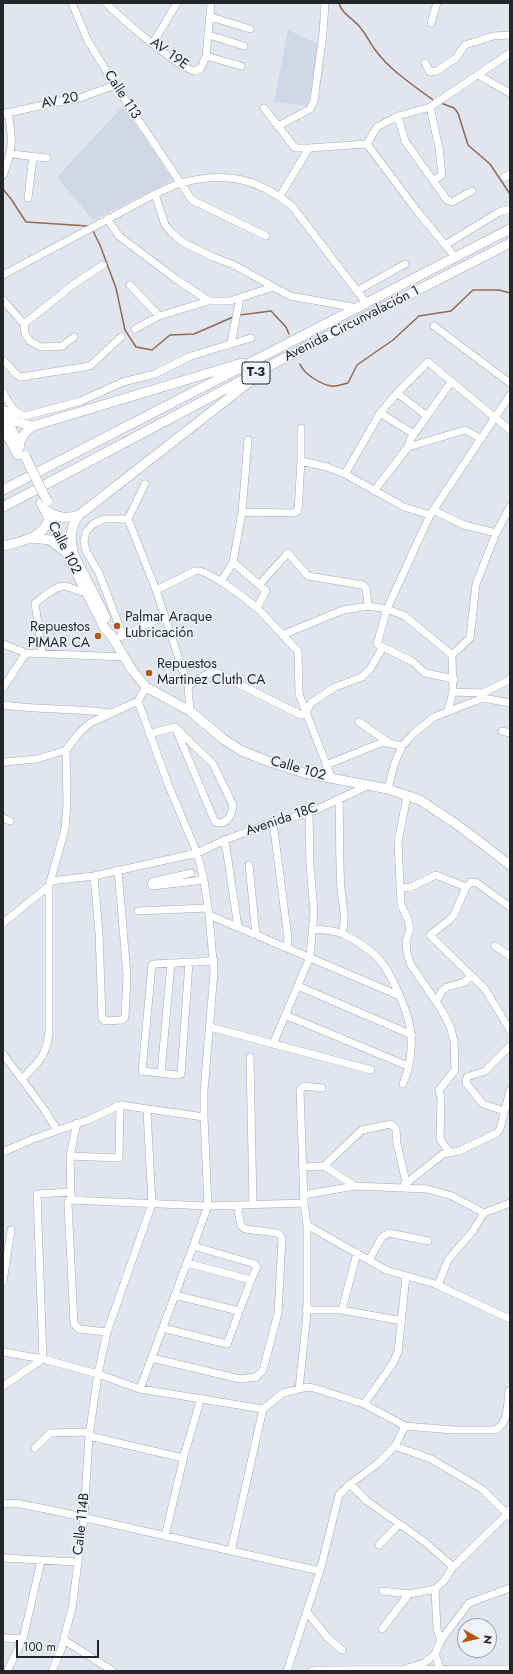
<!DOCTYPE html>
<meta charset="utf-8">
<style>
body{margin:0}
#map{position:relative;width:513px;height:1674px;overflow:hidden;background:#e1e5ee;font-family:Jost,sans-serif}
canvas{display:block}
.frame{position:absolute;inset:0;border:4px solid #232528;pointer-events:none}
.north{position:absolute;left:457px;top:1618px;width:40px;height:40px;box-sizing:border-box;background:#eef2fb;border:1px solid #9da0a7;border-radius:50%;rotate:98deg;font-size:11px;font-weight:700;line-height:16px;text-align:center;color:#232528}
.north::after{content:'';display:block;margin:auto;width:14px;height:18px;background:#b55609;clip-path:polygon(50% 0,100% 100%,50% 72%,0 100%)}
.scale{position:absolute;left:16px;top:1640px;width:83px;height:18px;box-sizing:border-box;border:2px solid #232528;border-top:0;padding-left:5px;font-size:12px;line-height:14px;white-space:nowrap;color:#232528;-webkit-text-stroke:3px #eef2fb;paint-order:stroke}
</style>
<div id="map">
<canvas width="513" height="1674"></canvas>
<div class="frame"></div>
<div class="north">N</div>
<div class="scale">100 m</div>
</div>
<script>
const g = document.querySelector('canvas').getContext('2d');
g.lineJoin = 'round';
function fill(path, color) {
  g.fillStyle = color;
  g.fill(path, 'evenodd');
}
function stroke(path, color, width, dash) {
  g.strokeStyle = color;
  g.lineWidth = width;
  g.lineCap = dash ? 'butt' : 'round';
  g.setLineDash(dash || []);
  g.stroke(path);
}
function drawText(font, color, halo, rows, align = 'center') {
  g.font = font + ' Jost,sans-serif';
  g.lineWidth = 3;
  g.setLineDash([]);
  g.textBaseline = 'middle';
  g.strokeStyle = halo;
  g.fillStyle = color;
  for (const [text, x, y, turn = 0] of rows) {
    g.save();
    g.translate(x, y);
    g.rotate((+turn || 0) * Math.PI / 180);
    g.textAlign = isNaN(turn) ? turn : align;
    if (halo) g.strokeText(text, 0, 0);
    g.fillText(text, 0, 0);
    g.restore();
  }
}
fill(new Path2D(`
 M 288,30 L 319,44 L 308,106 L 274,102 Z
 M 123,106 L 173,180 L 93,220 L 57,177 Z`), '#d0d7e6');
stroke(new Path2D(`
 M 339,3 C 341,13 352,18 359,26 C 366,34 370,43 376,51 C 391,71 413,85 433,100
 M 441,103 L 454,108 L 458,113 L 468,145 L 490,164 L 510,194
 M 3,189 L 11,199 L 26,222 L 88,226
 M 93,231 L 100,245 L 116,288 L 125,330 L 136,347 L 152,350 L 170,335 L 194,334 L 233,317
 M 240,315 L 271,311 L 286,327 L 289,334
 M 300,364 C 304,374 320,384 331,386 C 336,387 343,384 348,383 L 357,365 L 393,340 L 419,316 L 451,311 L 473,290 L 499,290 L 510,293`), '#906a56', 1.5);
const minor = new Path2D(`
 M 72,3 L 88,41 L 115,85 L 192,200 L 266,236
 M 106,3 C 121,18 176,67 195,71 L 201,68 L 206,56 L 211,3
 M 211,17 L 250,29
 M 431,23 L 437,3
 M 209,35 L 244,46
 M 153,43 L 177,3
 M 206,56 L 241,66
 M 425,63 L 430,72 L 437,71 L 456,58 L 465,45 L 493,36 L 510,35
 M 478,75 L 510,93
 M 430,107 L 439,148 L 442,175 L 434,180
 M 264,108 L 278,126
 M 3,114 L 52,103 L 80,98 L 115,85
 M 398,116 L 405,141 L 447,200 L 452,202 L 472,191
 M 367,144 L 417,211 L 456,258
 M 309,148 L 295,148 L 278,126 L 310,109 L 314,101 L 323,33 L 325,3
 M 11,154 L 47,158
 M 3,175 C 13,149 13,140 8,112
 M 504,177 L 510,174
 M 155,194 L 165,225 L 172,233 L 184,243 L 213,257 L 234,265 L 290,296 L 358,308
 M 280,196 L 309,148 L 367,144 L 377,127 L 398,116 L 430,107 L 510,53
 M 28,198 L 33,156
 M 107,219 L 119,236 L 176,279 L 209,301 L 230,301 L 273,287
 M 445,245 L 499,212 L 510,209
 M 3,275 L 155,194 C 164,190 172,186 181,183 C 225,171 257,178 292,206 L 367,304
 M 130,285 L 159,316
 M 357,291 L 405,264
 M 3,300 L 24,324 L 74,284 L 103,265
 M 24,324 L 25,334 L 30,341 L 41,347 L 62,346 L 74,337
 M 434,326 L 510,383
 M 135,329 L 159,316 L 209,301
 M 231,343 L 240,298
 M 3,361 C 11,365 13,375 21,377 L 90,366 L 121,337
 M 3,392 C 9,403 13,413 25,416 L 81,401 L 123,382 L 155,374 L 191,356 L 251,338
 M 397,393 L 427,416
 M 380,413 L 414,434
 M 408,447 L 410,440 L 451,382
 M 301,461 L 327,467 L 345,474 L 404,507 L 430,515
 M 345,474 L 380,413 L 397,393 L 428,362 L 510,430
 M 145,484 L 128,519 L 156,590 L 188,686 L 190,711
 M 374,491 L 408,447 L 465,430 L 480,438
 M 433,510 L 464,525 L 496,533
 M 242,512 L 293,513 L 298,511 L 301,461 L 301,428
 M 233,562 L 266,591 L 257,608
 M 221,582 L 233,562 L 242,512 L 248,440
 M 259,585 L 288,553 L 308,576 L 363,585 L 366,588 L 368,606
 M 156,590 L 195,571 C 205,567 248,600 257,608 C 271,622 284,637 298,651 L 299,694 L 306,712
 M 282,635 L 343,610 L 368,606 L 387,609 L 405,616 L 452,655 L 453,692 L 448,711
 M 123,636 L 99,573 L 86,551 L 84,541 L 86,532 L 93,524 L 104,519 L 128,519
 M 113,639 L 123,636 L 164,616
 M 3,644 L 26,653 L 124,657
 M 42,653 L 35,603 C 43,598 55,585 65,586 C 73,588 78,592 86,592
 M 452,655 L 470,638 L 476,584 L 496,533 L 510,507
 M 454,679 L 425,673 L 413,662 L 377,644 L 387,609 L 430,515 L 510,395
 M 188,686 L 209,673 L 215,672 L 301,715 L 306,712 L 332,779
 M 3,688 L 26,653
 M 453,692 L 483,693 L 509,680 L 510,678
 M 138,701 L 168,784 L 197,853 L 204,880 L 209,915 L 214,972 L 204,1091 L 204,1117 L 208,1206 L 140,1389
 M 3,705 C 38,710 74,708 110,713
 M 306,712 L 311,703 L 335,687 L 362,677 L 370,669 L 383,647
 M 359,722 L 388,742
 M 175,727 L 213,764 L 233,805 C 232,815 227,826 215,822 Z
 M 502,731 L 510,733
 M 149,734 L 175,727
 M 3,762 L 37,759 L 66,750 L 79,733 L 90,723 L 138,701 L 146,687
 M 326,765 L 383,742 L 402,746
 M 388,789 L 394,765 L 402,746 L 413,734 L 434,717 L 483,698 L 510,703
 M 407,796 L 398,842 L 401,904 L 408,920 L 410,929 L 406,941 L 407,953 L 411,965 L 441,1009 L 450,1026 L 454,1041 L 455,1070 L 439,1090 L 441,1099 L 440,1139 L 450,1153
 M 339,800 C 340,829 339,858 341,888 C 342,904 347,918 342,934
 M 3,818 L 10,821
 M 273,822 L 288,938 L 287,948
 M 225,840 L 238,927
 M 249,865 L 256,935
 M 191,873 L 152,882 L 151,884 L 152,886 L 204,880
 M 94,876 L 99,933 L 102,1018 L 105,1021 L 122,1020 L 125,1017 L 127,975 L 118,870
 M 50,881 L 94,876 L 197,853 L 225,840 L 273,822 L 309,813 L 367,786
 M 400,887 L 409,888 L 436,875 L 466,887 L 471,882 L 477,883 L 510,907
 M 466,887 L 454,915 L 448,921 L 430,935 L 485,989 L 510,1030
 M 138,911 L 208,908
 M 209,915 L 400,996
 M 3,923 L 49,886 L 65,829 L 67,804 L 66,750
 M 313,929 C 323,930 334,930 343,934 C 355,940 369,949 378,958 C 391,972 411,1017 411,1036 C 412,1052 409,1070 403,1084
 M 495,946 L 510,956
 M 189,962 L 181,1074 L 177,1075 L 142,1071 L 152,965 L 153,964 L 214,961
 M 298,986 L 412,1035
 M 436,1002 L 442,991 L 447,987 L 465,982 L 471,975
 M 285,1015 L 408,1066
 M 210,1027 L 371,1070
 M 273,1044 L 310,957 L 314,912 L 310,865 L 309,813
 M 3,1054 L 44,1109 L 57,1130
 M 250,1057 L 253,1205
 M 161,1073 L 171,963
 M 22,1079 C 39,1061 46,1058 49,1032 L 49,886
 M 504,1111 L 483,1104 L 466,1083 L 467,1077 L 485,1071 L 510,1046
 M 3,1152 L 33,1139 L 88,1120 L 120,1105 L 204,1117
 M 70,1156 L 119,1158 L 120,1105
 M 324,1166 L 355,1186
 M 303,1167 L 324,1166 L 362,1130 L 391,1124 L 396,1129 L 397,1144 L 406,1182
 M 404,1185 L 443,1154 L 459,1151 L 497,1133 L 500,1129 L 510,1090
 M 303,1195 L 355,1186 L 427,1189 L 452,1196 L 484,1213
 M 71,1197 L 70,1156 L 77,1123
 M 307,1225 L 386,1270 L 435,1284 L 510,1319
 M 369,1260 L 382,1237 L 389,1233 L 428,1241
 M 187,1263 L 251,1280
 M 3,1282 L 11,1230
 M 438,1285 L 448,1260 L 472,1232 L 484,1213 L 510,1203
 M 175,1295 L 239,1311
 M 306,1310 L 342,1310 L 402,1321
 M 342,1310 L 357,1253
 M 163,1328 L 227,1344 L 251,1280 L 257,1267 L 255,1264 L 193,1246
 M 107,1332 L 79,1329 L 74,1324 L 68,1203 L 69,1200 L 208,1206 L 304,1203
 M 3,1352 L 43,1359 L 98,1374 L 140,1389 L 263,1409
 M 152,1358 L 240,1379 L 256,1377 L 263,1370 L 278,1313 L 282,1239 L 280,1235 L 277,1233 L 245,1229 L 241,1226 L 237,1205
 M 3,1386 L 43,1359 L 37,1194 L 71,1192
 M 299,1389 L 307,1314 L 307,1225 L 304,1203 L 300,1090 L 304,1086 L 322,1088
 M 364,1404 L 393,1363 L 398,1352 L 406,1276
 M 89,1436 L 183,1458
 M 395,1446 L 431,1459 L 482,1489 L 510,1517
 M 35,1448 L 50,1433 L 90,1432
 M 350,1484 L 367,1501 L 425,1542 L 453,1567
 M 3,1504 L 14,1503 L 51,1510 L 320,1571
 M 165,1536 L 184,1456 L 201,1398
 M 379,1545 L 398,1525
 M 231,1551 L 263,1409 L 283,1393 L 307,1387 L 314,1388 L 364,1404 L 405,1426 L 453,1430 L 495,1430 C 509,1423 507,1405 509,1391
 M 3,1558 L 77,1562
 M 435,1589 L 437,1629 L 441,1640
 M 383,1591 L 409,1594
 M 307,1612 L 327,1637 L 342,1650
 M 382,1629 L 409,1594 L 435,1589 L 444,1581 L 452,1568 L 505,1516 L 510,1509
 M 3,1638 L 23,1639
 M 64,1640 L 113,1671
 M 435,1654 L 441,1671
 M 407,1668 L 424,1663 L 435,1654 L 441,1640 L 469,1603 L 510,1588
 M 7,1671 L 23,1639 L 41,1561
 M 52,1671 L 61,1650 L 72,1608 L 84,1517 L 89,1436 L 98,1374 L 107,1332 L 152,1204 L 147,1110
 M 287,1671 L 320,1571 L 339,1495 L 350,1484 L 377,1464 L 395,1446 L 405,1426
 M 312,1671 L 318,1670 L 510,1669`);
const major = new Path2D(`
 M 5,411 L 17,422 L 33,426
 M 3,412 L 20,446
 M 3,428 L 18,455
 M 18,455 C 18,443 22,433 33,426 L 242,363
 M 3,490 L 510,229
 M 41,503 L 105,629 L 111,635 L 132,670 L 146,687 L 190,711 L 222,738 L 240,750 L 267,761 L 304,773 L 388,789 L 420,800 L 459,826 L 510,865
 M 3,507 L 271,365 L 510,243
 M 46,510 C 57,518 66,519 79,515
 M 32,538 L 50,540 L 63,550
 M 3,546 C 22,541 47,538 49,515
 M 73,552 C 70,538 70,527 79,515 L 252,380
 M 74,555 L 106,618`);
stroke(minor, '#a7abb3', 8);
stroke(major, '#a7abb3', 10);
stroke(minor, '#fff', 7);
stroke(major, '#fff', 9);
const majorBridge = new Path2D(`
 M 25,456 L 47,501`);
stroke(majorBridge, '#a7abb3', 10, []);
stroke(majorBridge, '#fff', 9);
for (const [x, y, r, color] of [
 [117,626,4,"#b55609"],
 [98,636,4,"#b55609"],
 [149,673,4,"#b55609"]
]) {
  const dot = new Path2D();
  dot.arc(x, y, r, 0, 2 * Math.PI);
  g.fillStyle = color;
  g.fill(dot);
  stroke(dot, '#eef2fb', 1.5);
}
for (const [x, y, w] of [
 [256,373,28]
]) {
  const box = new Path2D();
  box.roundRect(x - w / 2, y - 11, w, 22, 3);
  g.fillStyle = '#eef2fb';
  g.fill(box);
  stroke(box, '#232528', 1);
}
drawText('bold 13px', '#232528', null, [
 ["T-3",256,373]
]);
drawText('14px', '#232528', '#eef2fb', [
 ["AV 19E",169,54,36],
 ["Calle 113",122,95,57],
 ["AV 20",60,101,-11],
 ["Avenida Circunvalación 1",352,324,-27],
 ["Calle 102",64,548,63],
 ["Calle 102",298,769,16],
 ["Avenida 18C",282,820,-19],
 ["Calle 114B",82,1524,-84]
]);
drawText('14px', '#232528', '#eef2fb', [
 ["Palmar Araque",125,618],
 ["Lubricación",125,634],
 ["Repuestos",90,628,"right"],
 ["PIMAR CA",90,644,"right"],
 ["Repuestos",157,665],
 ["Martinez Cluth CA",157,681]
], 'left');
</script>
